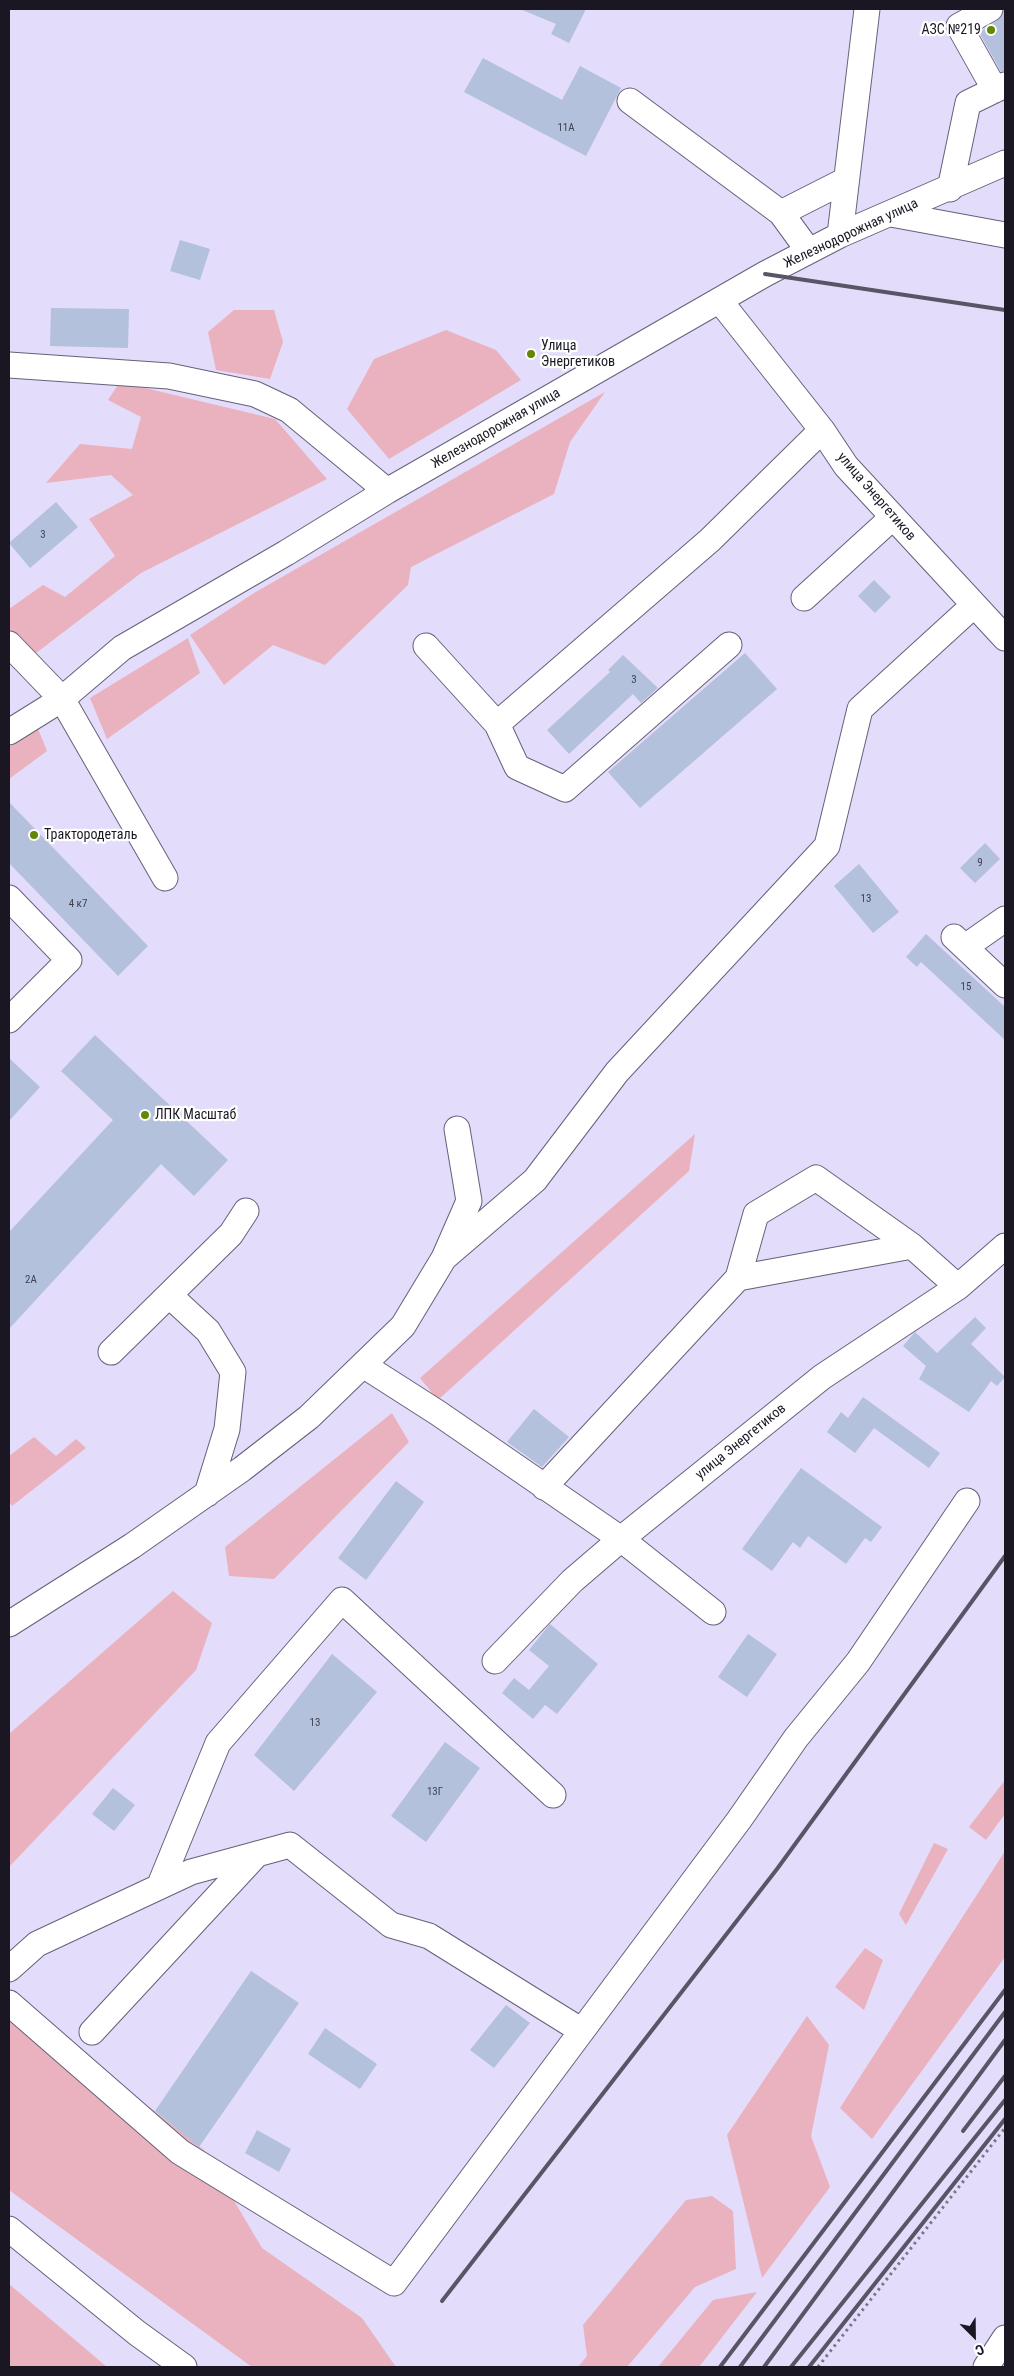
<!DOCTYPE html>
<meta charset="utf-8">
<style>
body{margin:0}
#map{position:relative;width:1014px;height:2376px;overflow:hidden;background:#e3dcfa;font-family:"Roboto Condensed",sans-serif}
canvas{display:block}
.frame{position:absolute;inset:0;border:10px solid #1a1722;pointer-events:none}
.north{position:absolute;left:949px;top:2311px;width:50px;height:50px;-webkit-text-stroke:4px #fff;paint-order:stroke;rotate:157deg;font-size:14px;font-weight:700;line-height:20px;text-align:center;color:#1a1722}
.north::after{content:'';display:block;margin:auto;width:18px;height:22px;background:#1a1722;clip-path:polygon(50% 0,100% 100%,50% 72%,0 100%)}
</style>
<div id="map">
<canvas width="1014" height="2376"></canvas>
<div class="frame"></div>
<div class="north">С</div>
</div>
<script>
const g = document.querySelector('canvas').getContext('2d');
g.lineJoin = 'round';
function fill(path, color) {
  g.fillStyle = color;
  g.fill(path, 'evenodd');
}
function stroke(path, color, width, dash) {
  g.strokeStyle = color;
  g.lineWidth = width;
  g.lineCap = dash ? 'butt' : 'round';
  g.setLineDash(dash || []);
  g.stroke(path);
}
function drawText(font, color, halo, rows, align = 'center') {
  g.font = font + ' "Roboto Condensed",sans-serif';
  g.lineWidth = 4.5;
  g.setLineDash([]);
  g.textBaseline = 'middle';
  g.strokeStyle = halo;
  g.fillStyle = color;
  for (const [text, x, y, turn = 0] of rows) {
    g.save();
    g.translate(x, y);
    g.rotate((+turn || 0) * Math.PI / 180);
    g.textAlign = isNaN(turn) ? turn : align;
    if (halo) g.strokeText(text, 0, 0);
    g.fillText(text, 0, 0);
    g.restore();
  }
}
fill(new Path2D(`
 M 234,310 L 274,310 L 283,342 L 270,379 L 216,370 L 208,332 Z
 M 446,330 L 496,350 L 521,380 L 389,459 L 347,409 L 374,359 Z
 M 120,382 L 275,419 L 327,479 L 141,573 L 23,663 L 9,636 L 9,609 L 43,585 L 65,597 L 115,556 L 89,519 L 133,495 L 111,475 L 46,483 L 80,444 L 132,449 L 141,417 L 108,400 Z
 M 605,392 L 570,442 L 554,494 L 411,567 L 408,585 L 325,665 L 273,645 L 224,685 L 190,635 L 254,593 Z
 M 188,638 L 200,673 L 107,739 L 90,698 Z
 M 34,719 L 47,751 L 9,779 L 9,737 Z
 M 695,1134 L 689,1171 L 438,1400 L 420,1378 Z
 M 392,1413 L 409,1442 L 274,1579 L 229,1576 L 225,1547 Z
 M 34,1437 L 56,1456 L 76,1439 L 86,1448 L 12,1506 L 9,1502 L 9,1456 Z
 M 173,1591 L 212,1623 L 196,1670 L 9,1867 L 9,1734 Z
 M 1005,1780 L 1005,1814 L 986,1840 L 969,1827 Z
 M 934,1843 L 948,1849 L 906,1925 L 899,1914 Z
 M 1005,1851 L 1005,1957 L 872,2139 L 840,2108 Z
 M 865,1948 L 883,1960 L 864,2010 L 835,1987 Z
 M 9,1997 L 204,2150 L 262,2248 L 362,2318 L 396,2367 L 252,2367 L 9,2190 Z
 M 807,2016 L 829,2045 L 811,2136 L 830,2187 L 762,2278 L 727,2135 Z
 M 712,2196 L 733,2211 L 736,2269 L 695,2287 L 627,2367 L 578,2367 L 587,2356 L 583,2325 L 686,2200 Z
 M 9,2284 L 107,2367 L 9,2367 Z
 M 757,2292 L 699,2367 L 658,2367 L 713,2300 Z`), '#eab2be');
fill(new Path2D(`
 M 520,9 L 586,9 L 569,43 L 551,34 L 556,24 Z
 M 1004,9 L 1005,71 L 1001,72 L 979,32 L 997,21 L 1002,16 Z
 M 483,58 L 562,100 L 580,66 L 621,88 L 586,156 L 464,92 Z
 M 180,240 L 210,249 L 200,280 L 170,271 Z
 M 51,308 L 129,309 L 128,348 L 50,346 Z
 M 56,502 L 78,527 L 30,568 L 9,543 Z
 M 874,580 L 891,597 L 875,613 L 858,596 Z
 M 745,653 L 777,689 L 640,808 L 608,772 Z
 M 623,655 L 658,688 L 641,703 L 633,694 L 569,754 L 547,730 L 610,672 L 608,670 Z
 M 9,802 L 148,946 L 118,976 L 9,863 Z
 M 985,843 L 1000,859 L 975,883 L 960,868 Z
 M 859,864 L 899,912 L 873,933 L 834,886 Z
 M 926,934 L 1005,1007 L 1005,1040 L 921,962 L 917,967 L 906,957 Z
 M 95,1035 L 228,1160 L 194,1196 L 161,1164 L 9,1329 L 9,1232 L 113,1120 L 61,1071 Z
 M 9,1058 L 40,1087 L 9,1121 Z
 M 975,1317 L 986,1328 L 971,1344 L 1005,1377 L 997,1386 L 991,1381 L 969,1412 L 919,1379 L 926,1366 L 903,1346 L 915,1332 L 937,1353 Z
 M 863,1397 L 940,1453 L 929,1468 L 874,1428 L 855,1453 L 827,1432 L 841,1412 L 848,1418 Z
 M 534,1409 L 569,1437 L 542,1467 L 507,1442 Z
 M 801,1468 L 882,1527 L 871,1542 L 865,1538 L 846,1564 L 808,1536 L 800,1548 L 793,1542 L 772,1571 L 742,1549 Z
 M 396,1481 L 424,1502 L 366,1580 L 338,1558 Z
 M 550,1624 L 598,1664 L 557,1714 L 545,1705 L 533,1719 L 502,1693 L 514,1678 L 529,1690 L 549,1666 L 529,1650 Z
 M 748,1634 L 777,1654 L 747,1697 L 718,1677 Z
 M 332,1654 L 377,1692 L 294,1791 L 254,1755 Z
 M 445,1742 L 480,1768 L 426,1842 L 391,1816 Z
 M 113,1788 L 135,1805 L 114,1831 L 92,1814 Z
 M 251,1971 L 299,2003 L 199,2147 L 155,2111 Z
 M 506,2005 L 530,2023 L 494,2068 L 470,2050 Z
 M 325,2028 L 377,2064 L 360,2089 L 308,2054 Z
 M 257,2130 L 291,2149 L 279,2172 L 245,2153 Z`), '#b3c1dc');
const minor = new Path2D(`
 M 990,9 L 959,26 L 995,90
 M 630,101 L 781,213 L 808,250
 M 950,189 L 968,103 L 1005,85
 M 781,213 L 846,180
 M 891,214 L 1005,235
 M 840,235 L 867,9
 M 720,301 L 822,430 L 846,466 L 1005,638
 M 9,365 L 169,376 L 255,394 L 289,410 L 387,491
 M 804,598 L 893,517
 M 9,644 L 62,699 L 165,878
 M 729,645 L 565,789 L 517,767 L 497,724 L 710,540 L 822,430
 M 426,646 L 497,724
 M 9,732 L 62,699 L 122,648 L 286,553 L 387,491 L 765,274 L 840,235 L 1005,163
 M 9,898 L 69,960 L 9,1020
 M 954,937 L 1005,985
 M 965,947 L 1005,919
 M 444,1258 L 535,1180 L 617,1072 L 827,846 L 860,709 L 974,605
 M 738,1278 L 756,1214 L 816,1178 L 912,1246
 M 169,1295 L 208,1331 L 233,1372 L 227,1429 L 207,1494
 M 111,1352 L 231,1234 L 246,1211
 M 363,1365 L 438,1413 L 621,1539 L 713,1612
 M 544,1487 L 738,1278 L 912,1246 L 958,1287
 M 9,1624 L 132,1546 L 242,1469 L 309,1417 L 403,1326 L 444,1258 L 469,1201 L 457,1129
 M 495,1661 L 572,1581 L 621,1539 L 822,1377 L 958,1287 L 1005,1246
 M 159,1887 L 218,1743 L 342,1600 L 553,1795
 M 9,1969 L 37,1944 L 191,1872 L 290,1845 L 391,1925 L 429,1936 L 582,2031
 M 9,2003 L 180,2152 L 394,2283 L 739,1820 L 796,1738 L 858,1662 L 967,1501
 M 92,2032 L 257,1854
 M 9,2229 L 137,2333 L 184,2367
 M 986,2367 L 1005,2338`);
stroke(minor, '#67607a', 27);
stroke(new Path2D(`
 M 818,2367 L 1005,2128`), '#7a7589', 3, [2.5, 4]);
stroke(minor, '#fff', 25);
stroke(new Path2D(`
 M 765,274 L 1005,310
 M 963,2131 L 1005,2076
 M 442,2301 L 777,1869 L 1005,1556
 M 720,2367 L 1005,1990
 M 740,2367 L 1005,2012
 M 764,2367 L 1005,2040
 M 791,2367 L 1005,2100
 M 809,2367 L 1005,2119`), '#595566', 4);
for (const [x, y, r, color] of [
 [991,30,5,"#638605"],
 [531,354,5,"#638605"],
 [34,835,5,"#638605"],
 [145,1115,5,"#638605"]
]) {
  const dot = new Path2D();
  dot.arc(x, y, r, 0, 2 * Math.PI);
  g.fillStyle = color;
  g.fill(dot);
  stroke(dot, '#fff', 2);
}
drawText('11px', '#404250', null, [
 ["11А",566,128],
 ["3",43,535],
 ["3",634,680],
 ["9",980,863],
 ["13",866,899],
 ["4 к7",78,904],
 ["15",966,987],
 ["2А",31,1280],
 ["13",315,1723],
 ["13Г",435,1792]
]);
drawText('14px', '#1a1722', '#fff', [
 ["АЗС №219",981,30,"right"],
 ["Улица",541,346],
 ["Энергетиков",541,362],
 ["Трактородеталь",44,835],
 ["ЛПК Масштаб",155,1115]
], 'left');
drawText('14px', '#1a1722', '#fff', [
 ["Железнодорожная улица",851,234,-25],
 ["Железнодорожная улица",496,429,-30],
 ["улица Энергетиков",876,497,49],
 ["улица Энергетиков",741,1442,-39]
]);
</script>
